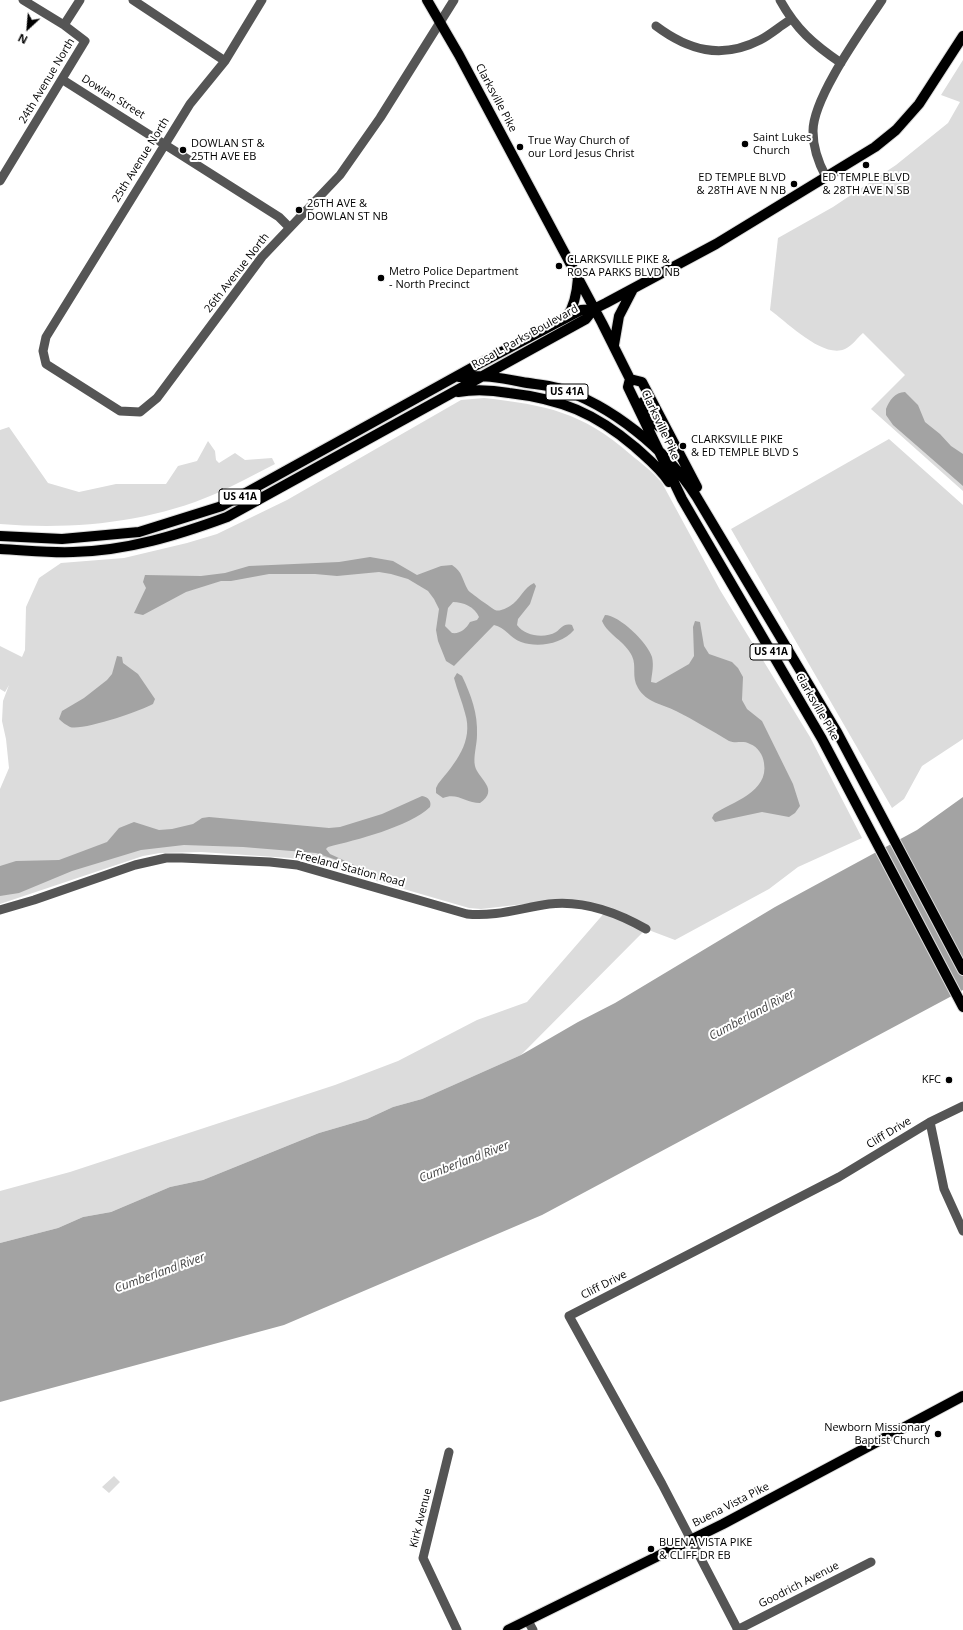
<!DOCTYPE html>
<style>
body{margin:0}
#map{position:relative;width:963px;height:1630px;overflow:hidden;background:#fff;font-family:"Open Sans",sans-serif}
canvas{display:block}
.north{position:absolute;left:8px;top:8px;width:40px;height:40px;-webkit-text-stroke:3px #fff;paint-order:stroke;rotate:206deg;font-size:11px;font-weight:700;line-height:16px;text-align:center;color:#000}
.north::after{content:'';display:block;margin:auto;width:14px;height:18px;background:#000;clip-path:polygon(50% 0,100% 100%,50% 72%,0 100%)}
</style>
<div id="map">
<canvas width="963" height="1630"></canvas>
<div class="north">N</div>
</div>
<script>
const g = document.querySelector('canvas').getContext('2d');
g.lineJoin = 'round';
function fill(path, color) {
  g.fillStyle = color;
  g.fill(path, 'evenodd');
}
function stroke(path, color, width, dash) {
  g.strokeStyle = color;
  g.lineWidth = width;
  g.lineCap = dash ? 'butt' : 'round';
  g.setLineDash(dash || []);
  g.stroke(path);
}
function drawText(font, color, halo, rows, align = 'center') {
  g.font = font + ' "Open Sans",sans-serif';
  g.lineWidth = 4;
  g.setLineDash([]);
  g.textBaseline = 'middle';
  g.strokeStyle = halo;
  g.fillStyle = color;
  for (const [text, x, y, turn = 0] of rows) {
    g.save();
    g.translate(x, y);
    g.rotate((+turn || 0) * Math.PI / 180);
    g.textAlign = isNaN(turn) ? turn : align;
    if (halo) g.strokeText(text, 0, 0);
    g.fillText(text, 0, 0);
    g.restore();
  }
}
fill(new Path2D(`
 M 963,60 L 963,491 L 871,409 L 905,375 L 863,333 C 858,337 852,346 845,349 C 823,359 787,322 770,310 L 778,238 L 833,207 L 896,165 L 948,123 L 960,102 L 941,95 Z
 M 484,398 C 546,405 582,412 630,454 C 641,463 653,472 662,483 L 720,590 L 810,737 L 862,838 L 798,867 L 769,889 L 675,940 L 646,929 L 521,1055 L 422,1099 L 393,1107 L 367,1119 L 319,1133 L 203,1180 L 170,1187 L 111,1212 L 83,1217 L 58,1228 L 0,1243 L 0,1191 L 70,1172 L 335,1085 L 398,1061 L 477,1020 L 527,1002 L 606,911 L 559,900 L 481,909 L 469,908 L 311,862 L 290,858 L 201,852 L 160,853 L 143,856 L 0,904 L 0,789 L 9,768 L 6,739 L 2,721 L 3,701 L 9,685 L 5,692 L 0,689 L 0,646 L 22,657 L 25,650 L 26,607 L 39,578 L 61,563 L 124,558 L 187,543 L 217,534 L 287,500 L 461,400 Z
 M 9,427 L 48,483 L 79,492 L 116,484 L 166,484 L 178,466 L 197,461 L 208,441 L 215,451 L 216,460 L 219,463 L 235,453 L 245,460 L 272,458 L 275,464 C 255,474 235,485 215,494 C 148,523 72,530 0,524 L 0,430 Z
 M 889,439 L 963,505 L 963,739 L 922,766 L 904,799 L 892,808 L 731,529 Z
 M 114,1476 L 120,1482 L 109,1493 L 102,1487 Z`), '#dcdcdc');
fill(new Path2D(`
 M 905,392 L 918,405 L 925,422 L 940,434 L 951,446 L 963,454 L 963,486 L 893,425 L 886,415 L 886,409 C 889,401 895,392 905,392 Z
 M 370,557 L 393,561 L 417,575 L 441,566 L 452,565 C 463,572 462,580 468,590 C 470,593 492,608 495,610 C 500,612 506,608 510,606 C 520,600 524,587 534,583 L 536,586 L 530,604 L 518,619 L 517,625 C 525,636 544,639 556,632 C 562,628 563,623 572,625 L 574,630 C 562,644 538,648 521,642 C 510,638 505,627 494,625 L 454,666 L 446,661 L 438,641 L 436,630 L 439,609 L 434,599 L 428,591 L 408,579 L 391,574 L 379,572 L 337,576 L 315,574 L 269,574 L 231,581 L 221,581 L 186,592 L 143,615 L 134,613 L 146,588 L 143,582 L 145,575 L 201,576 L 225,573 L 249,566 L 339,562 ZM 453,602 C 463,602 475,607 479,617 L 477,620 L 470,622 C 466,629 460,634 452,633 L 445,626 L 448,608 Z
 M 605,615 C 619,615 648,643 652,657 C 654,666 652,673 651,682 L 656,683 L 689,664 L 694,656 L 693,627 L 695,621 L 700,622 L 704,646 L 709,654 L 732,662 L 738,668 L 743,677 L 742,700 L 747,709 L 762,721 L 793,784 L 800,806 L 795,813 L 789,817 L 762,812 L 715,822 L 712,818 L 714,814 C 732,802 769,792 764,763 C 763,755 758,747 750,744 C 743,740 736,744 729,741 C 712,731 694,720 676,711 C 662,704 647,703 638,688 C 631,676 637,667 632,656 C 625,641 608,635 602,621 Z
 M 117,656 L 122,657 L 123,663 L 138,674 L 155,699 L 153,704 C 141,711 82,731 70,727 C 66,725 62,722 59,719 L 62,711 L 84,698 L 107,680 L 112,674 Z
 M 457,673 L 462,676 C 471,695 478,713 477,735 C 477,745 473,757 475,766 C 478,779 500,789 480,803 C 466,803 457,792 443,798 L 436,793 L 436,788 L 438,784 C 455,763 474,742 465,713 C 462,701 457,690 454,678 Z
 M 422,796 C 428,797 432,801 430,807 C 409,827 356,840 328,847 L 326,849 L 330,854 L 363,869 L 316,853 L 243,847 L 184,845 L 141,850 L 72,871 L 19,893 L 0,896 L 0,866 L 16,861 L 59,860 L 107,842 L 119,828 L 134,822 L 159,830 L 172,829 L 193,824 L 202,818 L 209,817 L 329,828 L 340,827 L 382,814 Z
 M 963,797 L 963,990 L 542,1215 L 284,1325 L 0,1402 L 0,1243 L 58,1228 L 83,1217 L 111,1212 L 170,1187 L 203,1180 L 319,1133 L 367,1119 L 393,1107 L 422,1099 L 521,1055 L 578,1022 L 615,1003 L 775,907 L 917,830 Z`), '#a3a3a3');
const major = new Path2D(`
 M 427,0 L 459,55 L 602,323 L 630,379 L 628,387 L 682,499 L 822,739 L 963,1007
 M 567,317 C 575,305 577,292 578,278
 M 614,345 L 619,316 L 633,289
 M 459,377 C 480,374 501,378 522,382 C 533,384 546,385 558,388 C 611,405 666,449 696,496 L 837,732 L 963,970
 M 630,379 L 642,382 L 697,487
 M 458,392 C 475,389 492,390 509,393 C 561,399 595,413 635,447 C 647,458 660,468 669,482
 M 643,402 C 649,413 654,428 667,430
 M 0,536 L 62,539 L 139,532 L 222,506 L 473,367 L 581,310 L 594,309 L 606,303 L 716,244 L 875,147 L 896,130 L 919,104 L 963,36
 M 0,549 C 24,550 49,553 73,552 C 127,551 178,535 227,517 L 586,319 L 594,309
 M 508,1630 L 723,1524 L 963,1396`);
stroke(major, '#dbdbdb', 12);
stroke(new Path2D(`
 M 133,0 L 225,61
 M 262,0 L 225,61 L 190,104 L 46,337 L 43,351 L 46,364 L 120,411 L 140,412 L 157,398 L 262,257 L 340,175 L 380,118 L 454,0
 M 780,0 C 796,29 813,44 841,63
 M 64,25 L 80,0
 M 656,26 C 688,50 721,60 760,40 C 770,35 780,26 790,20
 M 63,80 L 279,217 L 289,227
 M 826,177 C 819,164 813,147 813,131 C 813,97 863,29 882,0
 M 0,181 L 85,41 L 64,25 L 23,0
 M 0,910 L 34,900 L 135,865 L 166,858 L 182,858 L 270,862 L 297,865 L 467,914 C 495,917 521,908 549,904 C 583,900 618,913 646,929
 M 930,1122 L 944,1189 L 963,1231
 M 449,1452 L 423,1558 L 457,1630
 M 528,1621 L 533,1630
 M 737,1630 L 871,1562
 M 738,1630 L 662,1484 L 569,1316 L 839,1177 L 930,1122 L 963,1106`), '#555', 9);
stroke(major, '#000', 10);
for (const [x, y, r, color] of [
 [745,144,4,"#000"],
 [520,147,4,"#000"],
 [183,150,4,"#000"],
 [866,165,4,"#000"],
 [794,184,4,"#000"],
 [299,210,4,"#000"],
 [559,266,4,"#000"],
 [381,278,4,"#000"],
 [683,446,4,"#000"],
 [949,1080,4,"#000"],
 [938,1434,4,"#000"],
 [651,1549,4,"#000"]
]) {
  const dot = new Path2D();
  dot.arc(x, y, r, 0, 2 * Math.PI);
  g.fillStyle = color;
  g.fill(dot);
  stroke(dot, '#fff', 1.5);
}
for (const [x, y, w] of [
 [567,392,42],
 [240,497,42],
 [771,652,42]
]) {
  const box = new Path2D();
  box.roundRect(x - w / 2, y - 8, w, 16, 3);
  g.fillStyle = '#fff';
  g.fill(box);
  stroke(box, '#000', 1);
}
drawText('bold 10px', '#000', null, [
 ["US 41A",567,392],
 ["US 41A",240,497],
 ["US 41A",771,652]
]);
drawText('11px', '#000', '#fff', [
 ["24th Avenue North",47,81,-59],
 ["Dowlan Street",113,97,32],
 ["Clarksville Pike",496,98,62],
 ["25th Avenue North",141,160,-58],
 ["26th Avenue North",237,273,-52],
 ["Rosa L Parks Boulevard",525,337,-29],
 ["Clarksville Pike",660,425,65],
 ["Clarksville Pike",817,707,60],
 ["Freeland Station Road",350,869,15],
 ["Cliff Drive",889,1133,-31],
 ["Cliff Drive",604,1285,-27],
 ["Buena Vista Pike",731,1505,-27],
 ["Kirk Avenue",421,1518,-76],
 ["Goodrich Avenue",799,1585,-27]
]);
drawText('11px', '#000', '#fff', [
 ["Saint Lukes",753,138],
 ["Church",753,151],
 ["True Way Church of",528,141],
 ["our Lord Jesus Christ",528,154],
 ["DOWLAN ST &",191,144],
 ["25TH AVE EB",191,157],
 ["ED TEMPLE BLVD",786,178,"right"],
 ["& 28TH AVE N NB",786,191,"right"],
 ["ED TEMPLE BLVD",866,178,"center"],
 ["& 28TH AVE N SB",866,191,"center"],
 ["26TH AVE &",307,204],
 ["DOWLAN ST NB",307,217],
 ["CLARKSVILLE PIKE &",567,260],
 ["ROSA PARKS BLVD NB",567,273],
 ["Metro Police Department",389,272],
 ["- North Precinct",389,285],
 ["CLARKSVILLE PIKE",691,440],
 ["& ED TEMPLE BLVD S",691,453],
 ["KFC",941,1080,"right"],
 ["Newborn Missionary",930,1428,"right"],
 ["Baptist Church",930,1441,"right"],
 ["BUENA VISTA PIKE",659,1543],
 ["& CLIFF DR EB",659,1556]
], 'left');
drawText('italic 12px', '#444', '#fff', [
 ["Cumberland River",752,1015,-28],
 ["Cumberland River",464,1162,-21],
 ["Cumberland River",160,1273,-20]
]);
</script>
